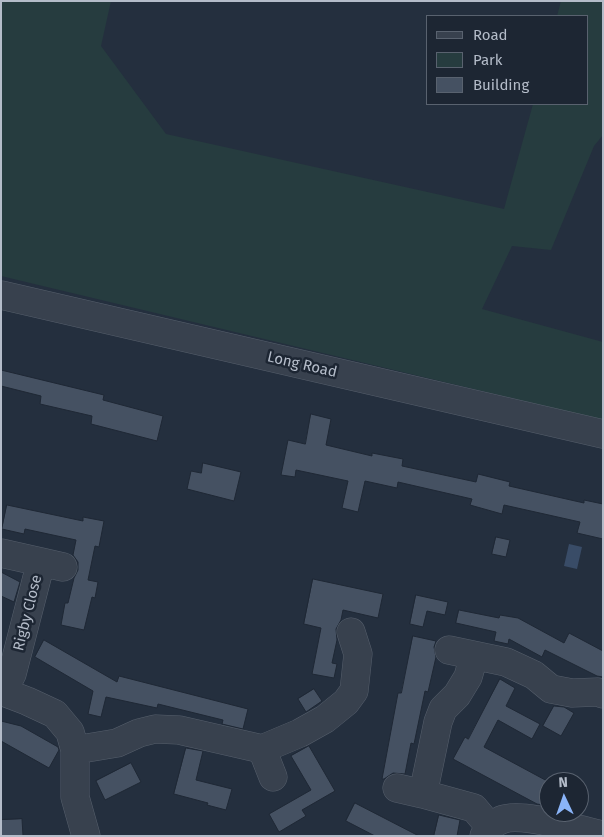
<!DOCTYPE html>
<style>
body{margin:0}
#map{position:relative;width:604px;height:837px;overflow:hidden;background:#242f3e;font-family:"Fira Sans",sans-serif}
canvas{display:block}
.frame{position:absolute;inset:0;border:2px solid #b4bcc9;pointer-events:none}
.legend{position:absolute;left:426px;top:15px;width:162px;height:90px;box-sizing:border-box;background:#1d2633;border:1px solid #59626f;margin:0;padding:6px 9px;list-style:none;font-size:15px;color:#b4bcc9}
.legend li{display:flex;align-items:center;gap:10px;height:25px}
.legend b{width:25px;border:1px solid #59626f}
.north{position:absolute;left:539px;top:772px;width:50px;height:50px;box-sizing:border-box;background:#1d2633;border:1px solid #59626f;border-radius:50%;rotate:357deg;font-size:14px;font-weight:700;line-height:20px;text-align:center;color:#b4bcc9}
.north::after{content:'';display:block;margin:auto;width:18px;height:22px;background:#8ab4f8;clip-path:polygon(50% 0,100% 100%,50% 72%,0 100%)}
</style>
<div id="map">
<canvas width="604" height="837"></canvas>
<div class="frame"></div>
<ul class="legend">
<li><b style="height:6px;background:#38414e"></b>Road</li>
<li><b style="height:14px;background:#263c3f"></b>Park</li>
<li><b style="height:14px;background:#455162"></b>Building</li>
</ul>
<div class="north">N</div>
</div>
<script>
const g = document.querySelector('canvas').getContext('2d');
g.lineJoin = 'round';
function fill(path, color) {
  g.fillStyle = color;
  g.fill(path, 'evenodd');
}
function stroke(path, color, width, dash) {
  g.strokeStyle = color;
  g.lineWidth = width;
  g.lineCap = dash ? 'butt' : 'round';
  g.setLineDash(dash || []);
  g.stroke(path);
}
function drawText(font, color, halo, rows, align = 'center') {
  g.font = font + ' "Fira Sans",sans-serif';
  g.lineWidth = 5;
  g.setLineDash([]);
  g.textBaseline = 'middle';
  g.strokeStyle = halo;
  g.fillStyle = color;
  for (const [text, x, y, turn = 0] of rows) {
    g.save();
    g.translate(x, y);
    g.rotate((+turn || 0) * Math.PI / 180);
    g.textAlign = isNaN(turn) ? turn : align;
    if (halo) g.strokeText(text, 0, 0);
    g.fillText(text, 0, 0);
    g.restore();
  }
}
fill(new Path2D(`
 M 1,1 L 111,1 L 101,46 L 166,134 L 504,209 L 533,104 L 588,104 L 588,16 L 557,16 L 561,1 L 603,1 L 603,135 L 594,146 L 551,250 L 512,246 L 482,309 L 603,342 L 603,420 L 1,276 Z`), '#263c3f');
fill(new Path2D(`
 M 569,544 L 582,547 L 577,569 L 564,566 Z`), '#394c67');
const building = new Path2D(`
 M 1,370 L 104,395 L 103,400 L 163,416 L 157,441 L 91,424 L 92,416 L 40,404 L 41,396 L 1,386 Z
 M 311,414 L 331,419 L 326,445 L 372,456 L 372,453 L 403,459 L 402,466 L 476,482 L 478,474 L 510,482 L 509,486 L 584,503 L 584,500 L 603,504 L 603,539 L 577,533 L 580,522 L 504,505 L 502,514 L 470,505 L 472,499 L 398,482 L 397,488 L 365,481 L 358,512 L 342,508 L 348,481 L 296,470 L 295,477 L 281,475 L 288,440 L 305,444 Z
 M 203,463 L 241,472 L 234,501 L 187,489 L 191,471 L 201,473 Z
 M 7,505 L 83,521 L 83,517 L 104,521 L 99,547 L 95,546 L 88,580 L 98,582 L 95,598 L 92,597 L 84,630 L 61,625 L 65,603 L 68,603 L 74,578 L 78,570 L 78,562 L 73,555 L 76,540 L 25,529 L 24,534 L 2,529 Z
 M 496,537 L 510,540 L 506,557 L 492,554 Z
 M 1,572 L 20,582 L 14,602 L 1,596 Z
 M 313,579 L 383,594 L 378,618 L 343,610 L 341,620 L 336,629 L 337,640 L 332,663 L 337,664 L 334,678 L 312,674 L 321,628 L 304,624 Z
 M 416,595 L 448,602 L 445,615 L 427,611 L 423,627 L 410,624 Z
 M 459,610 L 499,618 L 500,615 L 518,618 L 564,643 L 569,633 L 603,651 L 603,677 L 597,676 L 545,650 L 542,657 L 509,639 L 508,644 L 494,641 L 496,632 L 456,623 Z
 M 413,636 L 436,641 L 434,647 L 436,657 L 428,692 L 425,691 L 414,744 L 411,743 L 405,774 L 393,773 L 384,779 L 382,779 L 398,693 L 401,693 Z
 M 44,640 L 117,682 L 119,676 L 248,709 L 243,729 L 222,724 L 223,720 L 158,704 L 157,708 L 106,697 L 101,717 L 88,714 L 93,691 L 35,657 Z
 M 500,679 L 515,688 L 506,706 L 540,724 L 532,739 L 498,720 L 484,747 L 549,782 L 549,806 L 537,804 L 453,759 L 465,737 L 468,739 Z
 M 314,689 L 322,701 L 306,712 L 298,699 Z
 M 554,706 L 564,707 L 574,713 L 561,736 L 543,726 Z
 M 1,721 L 21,726 L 58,747 L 59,750 L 49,768 L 1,741 Z
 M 309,746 L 335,791 L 302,810 L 306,816 L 279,832 L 269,814 L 311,790 L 291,756 Z
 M 186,748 L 203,751 L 196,780 L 232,789 L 226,810 L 207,805 L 208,803 L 174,794 Z
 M 131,763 L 141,782 L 105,800 L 96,781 Z
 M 355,803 L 419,836 L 375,836 L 346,821 Z
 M 439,815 L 460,820 L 457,836 L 434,836 Z
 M 22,819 L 23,836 L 1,836 L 1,820 Z`);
fill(building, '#455162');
stroke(building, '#1f2835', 1);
const minor = new Path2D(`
 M 1,295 L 603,434
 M 1,553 L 41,562 L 12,674 L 3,691
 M 41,562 L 63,567
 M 449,650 L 506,662 L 534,675 L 551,689 L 572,693 L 598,692 L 603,694
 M 1,691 L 27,701 L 55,714 L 70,732 L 75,750 L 75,797 L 86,836
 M 262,749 L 273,777
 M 75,750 L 117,743 L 139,733 L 155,729 L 179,730 L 262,749 L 300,733 L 325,719 L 346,702 L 354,691 L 358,654 L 351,632
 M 397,788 L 423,794 L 474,808 L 490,827
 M 423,794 L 438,722 L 443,709 L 457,695 L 468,677 L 474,656
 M 484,836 C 488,829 493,823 501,820 C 521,811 579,830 603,835`);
stroke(minor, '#565f6c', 29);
stroke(minor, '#38414e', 28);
drawText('15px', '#b4bcc9', '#1d2633', [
 ["Long Road",302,365,13],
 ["Rigby Close",28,613,-76]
]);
</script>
